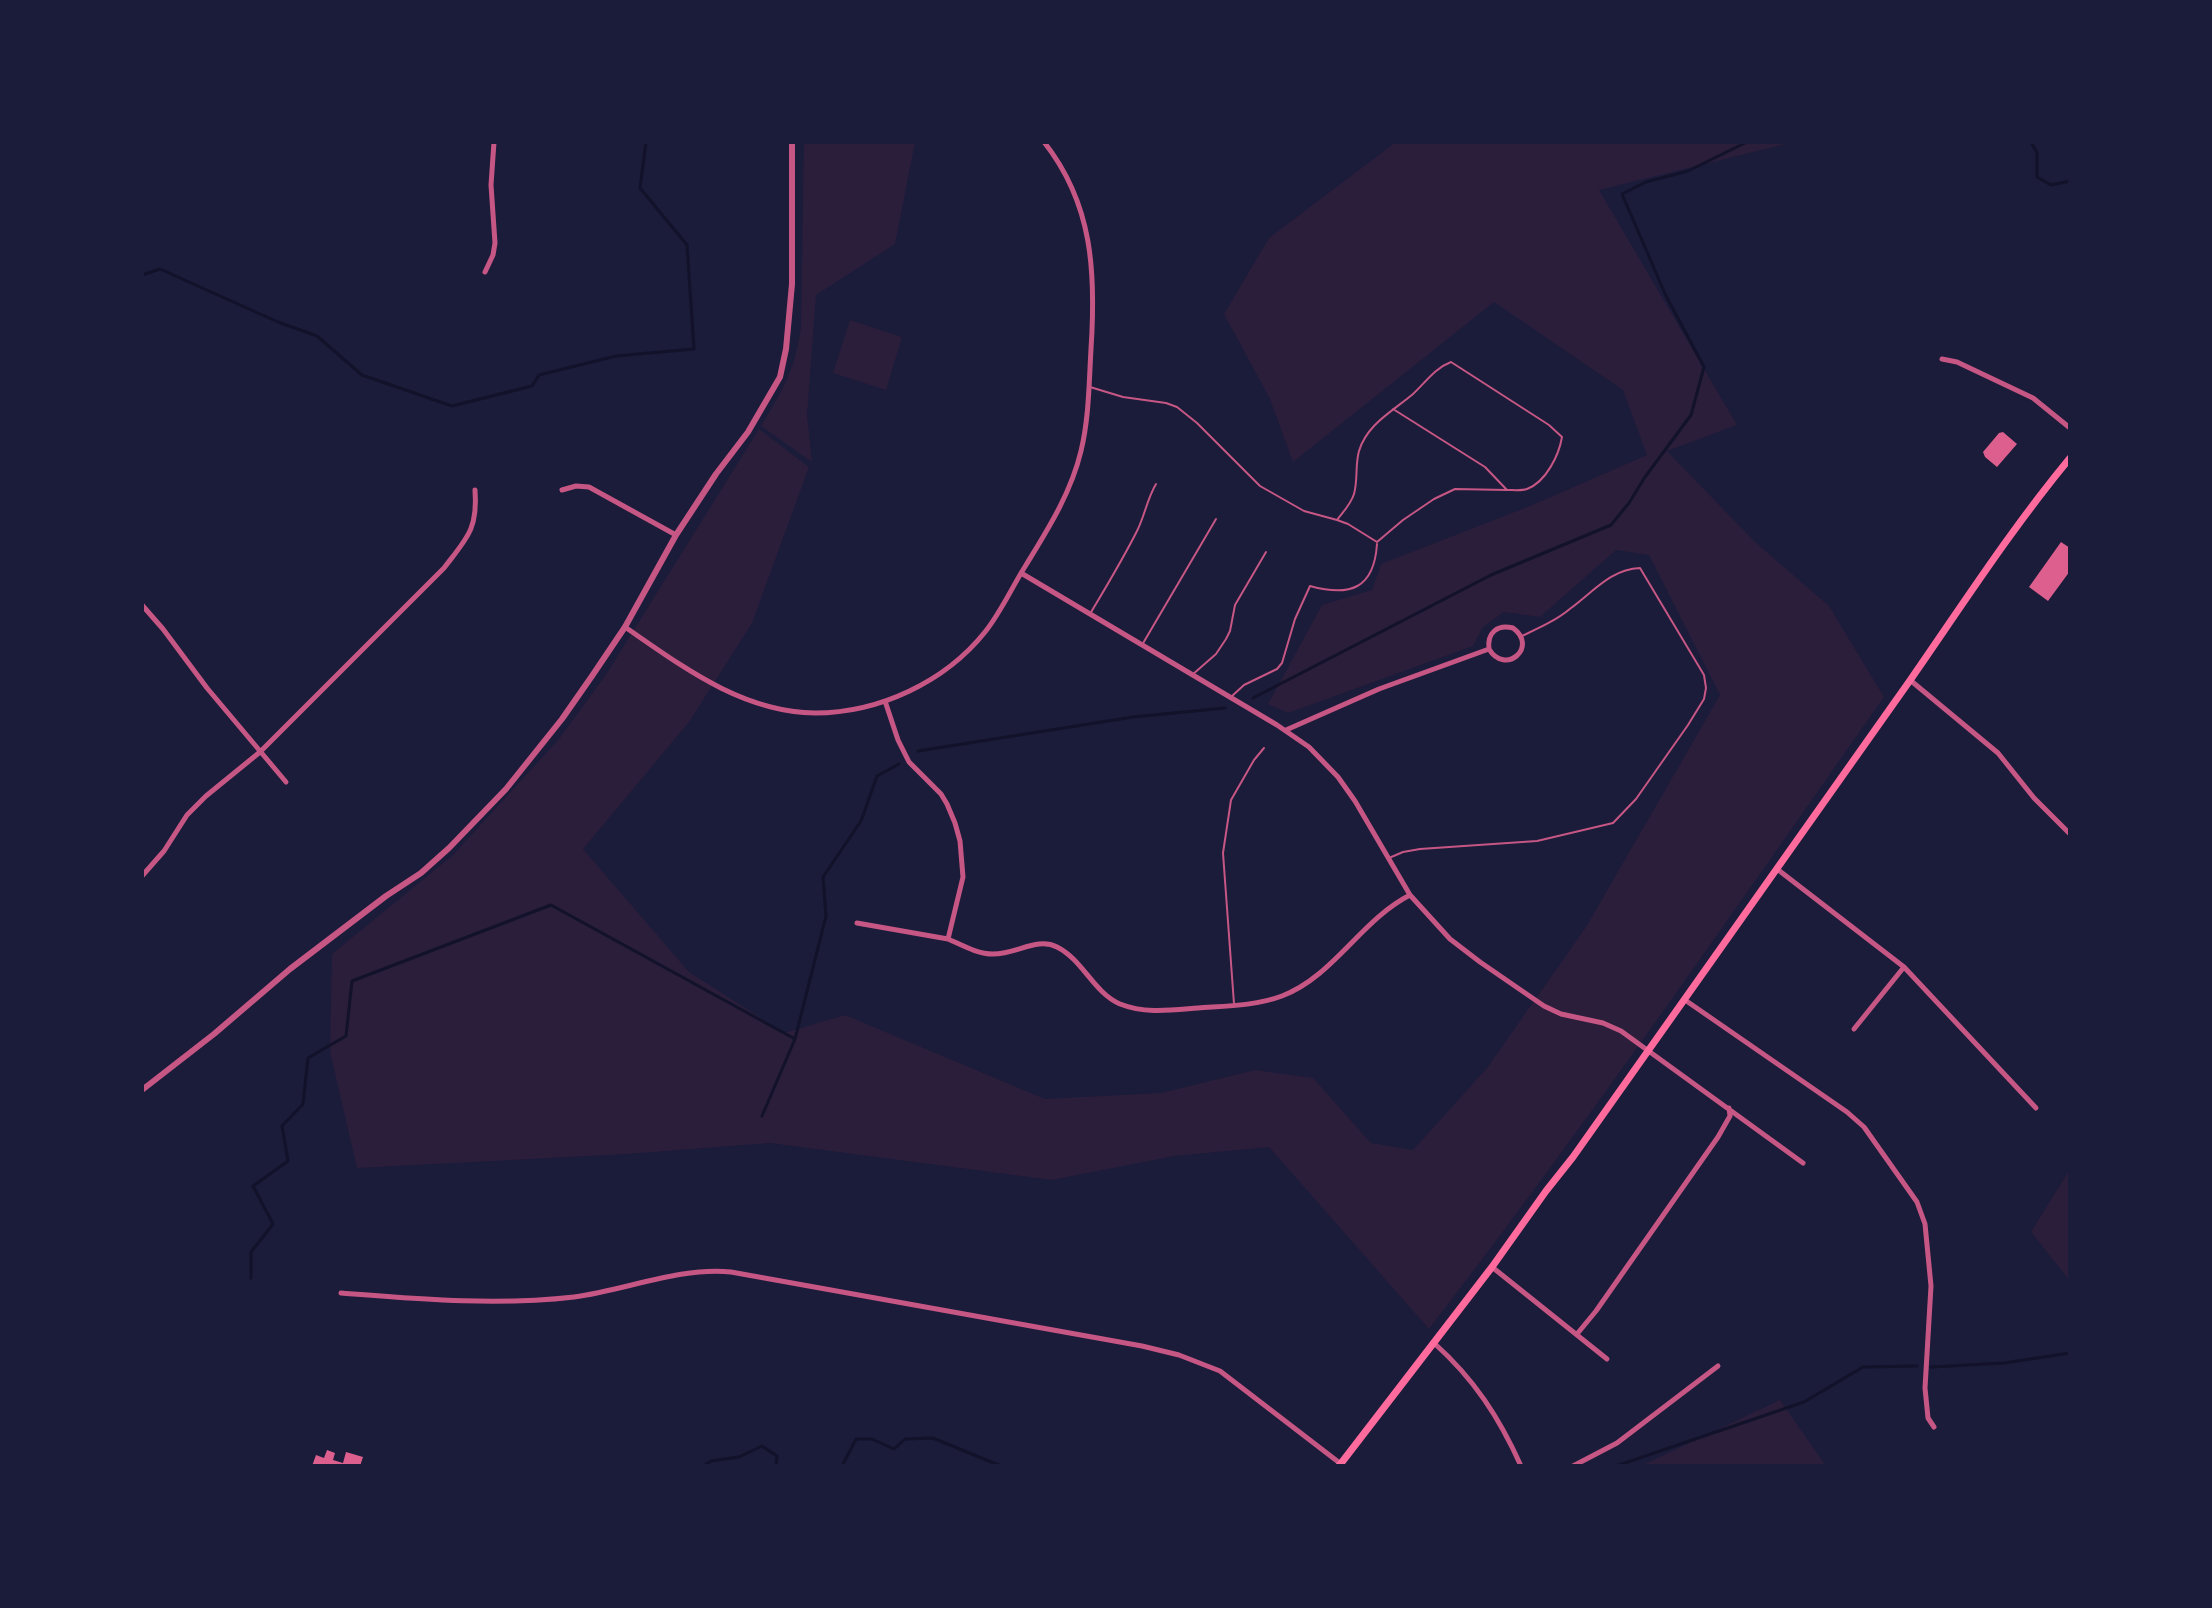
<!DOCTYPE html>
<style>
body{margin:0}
#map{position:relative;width:2212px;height:1608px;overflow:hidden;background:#1b1b3a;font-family:Signika,sans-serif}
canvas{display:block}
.frame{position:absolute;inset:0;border:144px solid #1b1b3a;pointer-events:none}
</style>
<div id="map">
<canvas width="2212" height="1608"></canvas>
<div class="frame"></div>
</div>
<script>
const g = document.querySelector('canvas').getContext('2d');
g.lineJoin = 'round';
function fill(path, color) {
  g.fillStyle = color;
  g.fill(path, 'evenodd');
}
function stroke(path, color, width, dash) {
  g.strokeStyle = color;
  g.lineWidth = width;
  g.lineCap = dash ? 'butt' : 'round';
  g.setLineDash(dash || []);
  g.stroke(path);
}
fill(new Path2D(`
 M 804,142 L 915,142 L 895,244 L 816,295 L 807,415 L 812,462 L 761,426 C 783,389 795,371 801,327 Z
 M 1396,142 L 1794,142 L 1599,190 L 1737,425 L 1667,451 L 1755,542 L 1829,606 L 1884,697 C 1735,909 1588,1123 1429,1329 L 1269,1147 L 1174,1156 L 1052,1180 L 770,1143 L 627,1154 L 357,1168 L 330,1052 L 332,954 L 453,855 L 559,739 L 607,673 L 759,429 L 809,467 L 752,623 L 689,722 L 583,849 L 689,972 L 784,1033 L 845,1015 L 1045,1099 L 1161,1093 L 1255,1070 L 1313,1078 L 1371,1143 L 1413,1150 L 1487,1068 L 1586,927 L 1720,695 L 1649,555 L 1616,550 L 1540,617 L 1504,612 L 1483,627 L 1473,646 L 1288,713 L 1268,704 L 1322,605 L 1372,590 L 1381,564 L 1530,506 L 1647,455 L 1623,390 L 1494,302 L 1293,462 L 1270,399 L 1224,314 L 1269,238 Z
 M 850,320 L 902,337 L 886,390 L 833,373 Z
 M 2070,1169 L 2070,1281 L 2031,1232 Z
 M 1780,1400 L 1826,1466 L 1641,1466 Z`), '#2a1e3b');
stroke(new Path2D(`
 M 2031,142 L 2037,153 L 2037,177 L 2051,185 L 2070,181
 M 142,275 L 160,269 L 278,322 L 317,336 L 362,375 L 452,406 L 532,386 L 539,375 L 616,356 L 694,349 L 687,245 L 640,188 L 646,142
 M 1253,698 L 1491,575 L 1611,525 L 1629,503 L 1645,477 L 1691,415 L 1704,367 L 1666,296 L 1622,194 L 1646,182 L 1688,171 L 1747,142
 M 918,751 L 1133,717 L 1225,708
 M 762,1116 L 795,1039 L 826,916 L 823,877 L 861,821 L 877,776 L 899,764
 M 251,1278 L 251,1252 L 273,1224 L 253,1186 L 288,1161 L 282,1126 L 303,1104 L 308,1058 L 346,1036 L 352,981 L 551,905 L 795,1039
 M 1931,1367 L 2004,1363 L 2070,1353
 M 703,1466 L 711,1461 L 739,1457 L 762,1446 L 777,1456 L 776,1466
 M 842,1466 L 856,1439 L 872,1439 L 894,1449 L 905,1439 L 933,1438 L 1001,1466
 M 1616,1466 L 1804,1402 L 1863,1367 L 1917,1366`), '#12122b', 3);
fill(new Path2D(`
 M 2003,432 L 2017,444 L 1997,467 L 1985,457 L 1983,452 L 1999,433 Z
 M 2061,542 L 2070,548 L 2070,571 L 2048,601 L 2029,587 Z
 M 327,1450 L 335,1453 L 333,1460 L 343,1463 L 346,1452 L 363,1457 L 360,1466 L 312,1466 L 316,1455 L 324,1458 Z`), '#dd5f8e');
stroke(new Path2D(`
 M 1090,387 L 1123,397 L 1166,403 L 1177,407 L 1197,423 L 1260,486 L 1304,511 L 1337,520
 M 1393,409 L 1485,467 L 1507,490 L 1455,489 L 1434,499 L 1403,520 L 1377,542 L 1348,524 L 1337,520 C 1343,512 1351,504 1354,494 C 1358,480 1355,465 1359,451 C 1367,424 1393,411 1413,394 C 1425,383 1435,368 1451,362 L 1549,425 L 1562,437 C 1559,455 1546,482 1527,489 C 1522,491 1513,490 1507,490
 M 1090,614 C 1106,587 1123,559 1137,531 C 1145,515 1147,499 1156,484
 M 1142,645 L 1216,519
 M 1192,675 L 1216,654 L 1226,639 L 1230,631 L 1235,605 L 1266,552
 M 1232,696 L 1244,685 L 1277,669 L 1282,663 L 1295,619 L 1310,586 C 1350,597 1374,589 1377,544
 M 1389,858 L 1403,852 L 1420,849 L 1537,841 L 1613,823 L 1636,799 L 1688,725 L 1704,699 L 1706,688 L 1704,675 L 1640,568 C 1611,569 1593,592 1571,608 C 1557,620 1539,628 1522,636
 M 1234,1004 L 1223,853 L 1231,800 L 1254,760 L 1264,748`), '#c65784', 2);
stroke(new Path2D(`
 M 485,272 L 493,255 L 495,243 L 491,185 L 494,142
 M 1942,359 L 1957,362 L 2033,398 L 2070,428
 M 562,490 L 576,486 L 589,487 L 676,535
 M 1021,573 L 1277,725 L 1309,747 L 1338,777 L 1355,801 L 1410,895 L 1450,939 L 1480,962 L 1544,1006 L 1561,1014 L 1603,1023 L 1621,1031 L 1803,1163
 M 142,605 L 163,629 L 207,688 L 286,782
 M 625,627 C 683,667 742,712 815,713 C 879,713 945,682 985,632 C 1001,612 1012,587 1026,565 C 1048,529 1071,493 1081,451 C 1089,418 1089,383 1091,349 C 1096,273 1093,204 1044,142
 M 1910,680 L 1998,753 L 2034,798 L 2070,834
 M 1286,730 L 1379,689 L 1489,649 C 1505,676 1539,647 1513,628 C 1497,624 1487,633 1489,649
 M 1777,869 L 1904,967 L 2036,1108
 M 142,876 L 164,851 L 187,815 L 206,796 L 260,752 L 444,568 C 467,538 478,529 475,490
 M 857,923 L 948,939 L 963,877 L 960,841 L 955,823 L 947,804 L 941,794 L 909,762 L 898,740 L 885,701
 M 948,939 C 962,945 977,954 993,954 C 1017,954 1037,937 1057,947 C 1083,960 1093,992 1120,1004 C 1145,1014 1172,1010 1198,1008 C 1226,1006 1255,1006 1282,996 C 1334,976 1361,920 1410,895
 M 1685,1000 L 1847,1112 L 1864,1127 L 1917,1202 L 1925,1224 L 1931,1286 L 1925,1388 L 1928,1418 L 1934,1427
 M 1854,1029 L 1904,967
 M 1492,1267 L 1607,1359
 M 341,1293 C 418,1299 496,1306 574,1297 C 627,1290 678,1267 731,1272 L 1142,1346 L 1179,1355 L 1220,1371 L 1341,1464
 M 1577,1334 L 1596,1311 L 1718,1137 L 1730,1116 L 1729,1108
 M 1434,1343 C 1474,1379 1499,1417 1521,1466
 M 1573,1466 L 1617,1443 L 1718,1366`), '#c65784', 5);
stroke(new Path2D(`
 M 142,1090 L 214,1034 L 290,969 L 386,896 L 421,873 L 449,848 L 506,789 L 562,719 L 592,676 L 625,627 L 676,535 L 716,474 L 748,432 L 780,377 L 786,349 L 792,284 L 792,142`), '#c65784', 6);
stroke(new Path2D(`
 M 1339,1466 L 1492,1267 L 1546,1191 L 1573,1157 C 1686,998 1799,839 1911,679 C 1963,604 2012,528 2070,458`), '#ff6b9d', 7);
</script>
